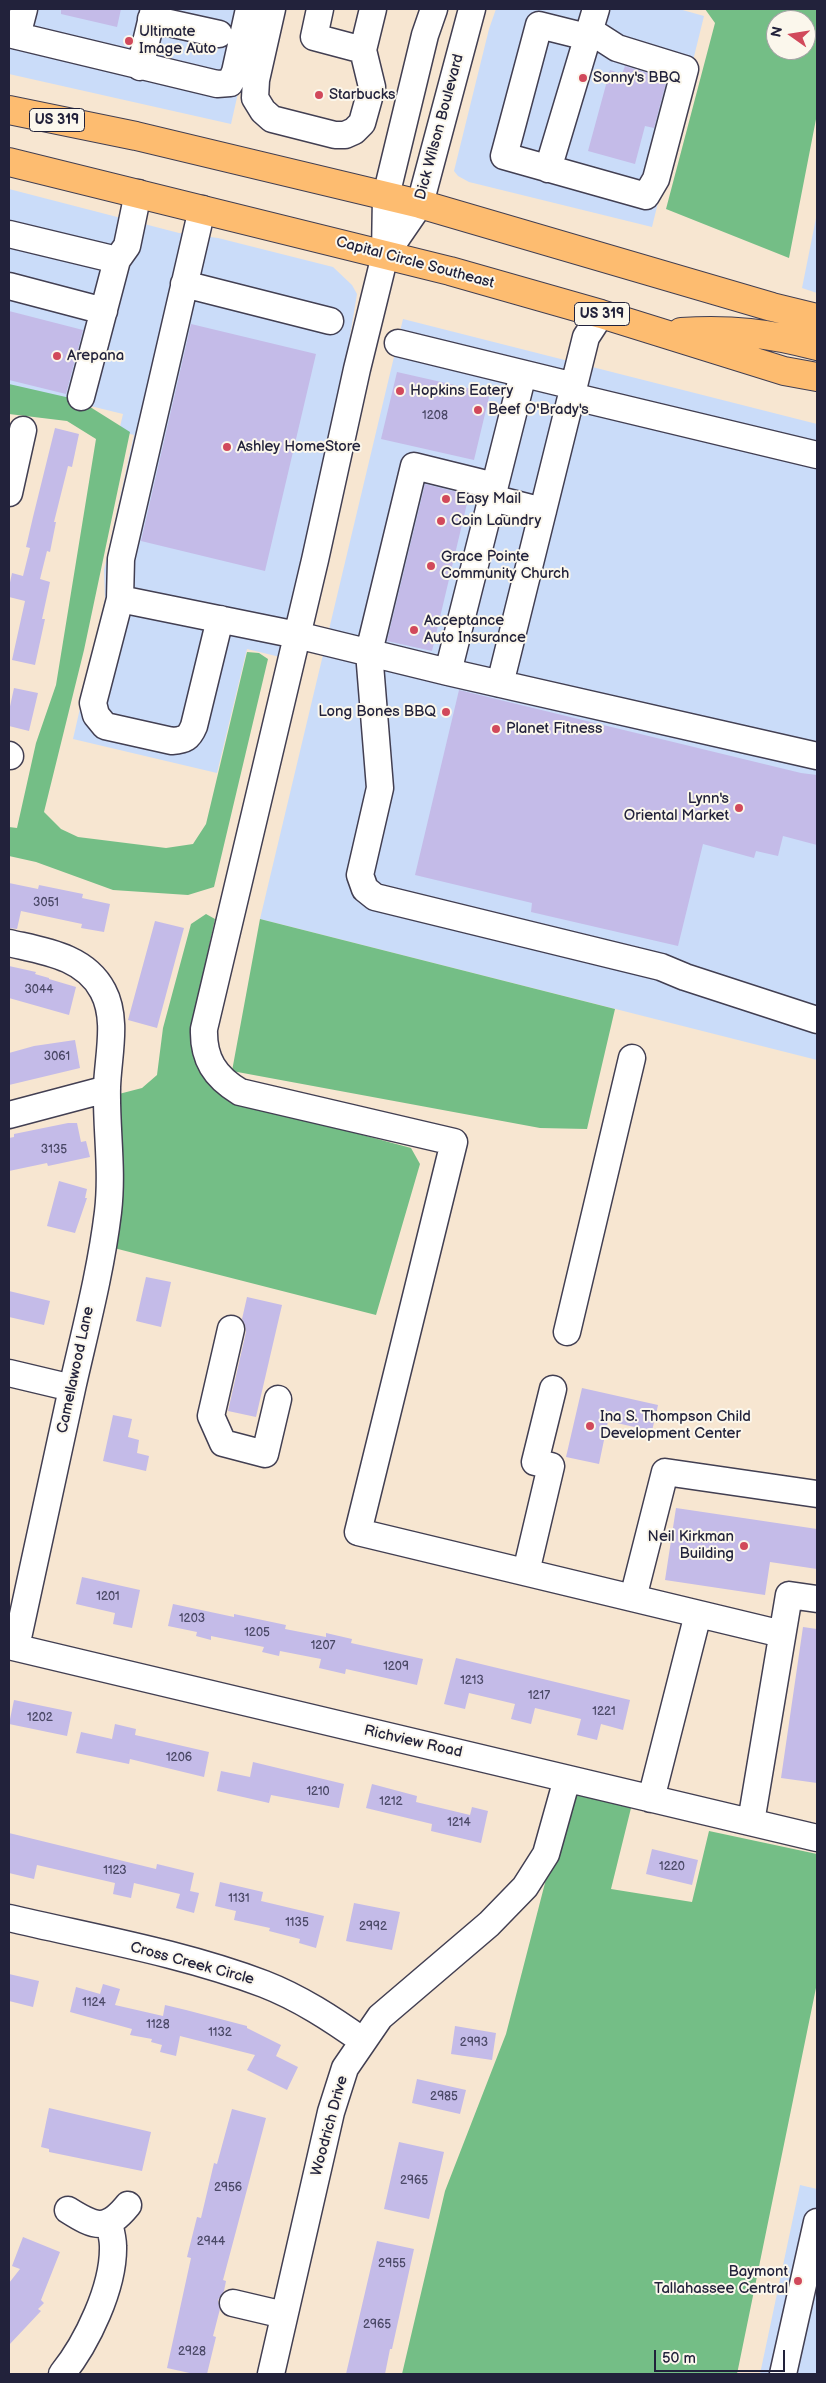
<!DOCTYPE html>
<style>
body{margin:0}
#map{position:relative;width:826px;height:2383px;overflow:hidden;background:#f7e6d1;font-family:"Balsamiq Sans",sans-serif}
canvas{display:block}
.frame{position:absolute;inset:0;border:10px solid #22223b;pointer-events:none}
.north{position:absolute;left:766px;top:10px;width:50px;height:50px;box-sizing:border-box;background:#fbf7ec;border:1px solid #a4a2a5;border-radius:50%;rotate:283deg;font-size:14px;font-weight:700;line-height:20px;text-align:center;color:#22223b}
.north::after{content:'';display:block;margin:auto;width:18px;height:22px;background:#d1495b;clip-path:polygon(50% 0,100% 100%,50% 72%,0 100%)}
.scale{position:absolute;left:654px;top:2350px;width:131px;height:22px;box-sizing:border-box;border:2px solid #22223b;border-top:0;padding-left:6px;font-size:15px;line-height:18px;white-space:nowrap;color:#22223b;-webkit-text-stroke:4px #fbf7ec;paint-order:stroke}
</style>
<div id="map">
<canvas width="826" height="2383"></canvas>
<div class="frame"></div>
<div class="north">N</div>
<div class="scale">50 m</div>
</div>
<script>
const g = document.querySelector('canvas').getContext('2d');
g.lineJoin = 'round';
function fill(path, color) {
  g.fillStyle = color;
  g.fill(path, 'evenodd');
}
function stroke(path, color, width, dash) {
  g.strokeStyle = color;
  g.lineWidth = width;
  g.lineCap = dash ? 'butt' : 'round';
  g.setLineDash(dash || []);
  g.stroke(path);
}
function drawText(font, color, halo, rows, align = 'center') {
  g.font = font + ' "Balsamiq Sans",sans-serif';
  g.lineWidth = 4;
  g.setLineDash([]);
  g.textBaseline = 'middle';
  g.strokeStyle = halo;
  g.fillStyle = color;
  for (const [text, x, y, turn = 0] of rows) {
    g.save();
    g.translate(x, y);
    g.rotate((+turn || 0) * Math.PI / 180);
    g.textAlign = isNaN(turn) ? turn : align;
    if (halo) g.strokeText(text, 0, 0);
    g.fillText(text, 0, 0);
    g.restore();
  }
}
fill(new Path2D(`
 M 9,9 L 257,9 L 231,124 L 9,74 Z
 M 496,9 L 679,9 L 704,16 L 652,227 L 469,182 L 458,176 L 454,171 L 489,29 Z
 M 9,189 L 179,233 L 218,238 L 333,267 L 352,285 L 357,294 L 331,450 L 280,657 L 247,649 L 217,773 L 73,739 L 105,599 L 104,570 L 134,435 L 119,431 L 123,414 L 9,386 Z
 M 817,213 L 817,293 L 802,288 Z
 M 403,319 L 817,424 L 817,1060 L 260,919 Z
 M 800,2185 L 817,2189 L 817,2374 L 760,2374 Z`), '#cadcf9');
fill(new Path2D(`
 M 705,9 L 817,9 L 817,114 L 789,258 L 666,209 L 715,23 ZM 776,20 L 806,20 L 806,50 L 776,50 Z
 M 9,384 L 79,400 L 130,432 L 84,650 L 44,812 L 61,829 L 78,837 L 166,848 L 193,844 L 206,824 L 247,652 L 259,653 L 268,659 L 214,887 L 188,895 L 113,890 L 36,862 L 9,856 L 9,827 L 17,828 L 36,743 L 56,685 L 96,439 L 67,421 L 9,414 Z
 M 206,914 L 215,919 L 191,1028 L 192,1053 L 204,1076 L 229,1099 L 411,1148 L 420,1164 L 376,1315 L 114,1248 L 115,1095 L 142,1088 L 157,1075 L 163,1028 L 191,924 Z
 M 260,919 L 615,1009 L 587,1129 L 540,1128 L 232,1071 Z
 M 569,1790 L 632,1804 L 611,1889 L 692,1902 L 709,1831 L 817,1854 L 817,1983 L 737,2374 L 402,2374 L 445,2191 L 506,2034 Z`), '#74be86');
fill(new Path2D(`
 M 61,9 L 121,9 L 117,27 L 61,14 Z
 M 625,66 L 667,79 L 654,128 L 645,126 L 635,164 L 588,151 L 610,70 L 622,74 Z
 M 9,311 L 83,330 L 66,394 L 9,380 Z
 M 191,324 L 316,354 L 265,571 L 141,541 Z
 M 397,372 L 490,393 L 474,460 L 381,439 Z
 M 55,428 L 79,434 L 72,467 L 68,466 L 54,522 L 56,522 L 50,552 L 47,551 L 40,579 L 50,582 L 42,619 L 45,619 L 35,665 L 12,660 L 25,601 L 9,597 L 9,587 L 12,573 L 23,576 L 30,548 L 26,547 L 33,517 Z
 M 425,484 L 469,495 L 432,651 L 387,641 Z
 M 14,688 L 38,693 L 29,731 L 9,726 L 9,711 Z
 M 459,690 L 801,773 L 817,775 L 817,845 L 783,836 L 778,856 L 756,851 L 754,858 L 703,844 L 678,946 L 531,912 L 532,903 L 415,875 Z
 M 9,883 L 38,889 L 39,885 L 83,894 L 82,898 L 110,904 L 104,932 L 81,928 L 82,924 L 21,911 L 17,929 L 9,928 Z
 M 155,921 L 184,928 L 157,1028 L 128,1020 Z
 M 9,966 L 36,972 L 35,974 L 49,978 L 49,979 L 76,987 L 69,1015 L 9,998 Z
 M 75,1040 L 80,1068 L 9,1085 L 9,1053 L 34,1046 Z
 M 68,1123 L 77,1123 L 81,1142 L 86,1141 L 90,1157 L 48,1166 L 47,1163 L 9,1171 L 9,1138 L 14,1137 L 14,1134 Z
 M 59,1181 L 87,1189 L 85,1198 L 87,1198 L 75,1233 L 47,1226 Z
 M 146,1277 L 171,1282 L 161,1327 L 136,1321 Z
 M 9,1291 L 50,1301 L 44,1325 L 9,1317 Z
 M 247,1297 L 282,1305 L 256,1417 L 228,1411 L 246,1332 L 245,1325 L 242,1319 Z
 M 582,1388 L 658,1405 L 652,1431 L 608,1421 L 599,1464 L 566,1457 Z
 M 113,1415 L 132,1419 L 128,1437 L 139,1440 L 137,1453 L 149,1456 L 146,1471 L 103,1461 Z
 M 676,1508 L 817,1529 L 817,1569 L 770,1562 L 765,1595 L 665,1580 Z
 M 82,1577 L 140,1590 L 132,1628 L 113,1624 L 115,1613 L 76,1604 Z
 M 173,1604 L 234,1617 L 234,1614 L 286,1625 L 285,1629 L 326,1637 L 326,1633 L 352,1639 L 351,1643 L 423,1659 L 417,1685 L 346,1669 L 345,1674 L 319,1668 L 321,1659 L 280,1651 L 279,1656 L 262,1652 L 264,1647 L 211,1636 L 211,1640 L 196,1636 L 197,1632 L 168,1626 Z
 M 803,1627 L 817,1629 L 817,1783 L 781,1778 Z
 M 456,1658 L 630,1700 L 623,1730 L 601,1724 L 597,1740 L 577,1735 L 581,1719 L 535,1708 L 531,1724 L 511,1719 L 515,1704 L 469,1693 L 465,1709 L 444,1704 Z
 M 14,1700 L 72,1712 L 67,1736 L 9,1724 Z
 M 115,1724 L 136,1729 L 135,1735 L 209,1752 L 204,1777 L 130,1759 L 129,1764 L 76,1753 L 81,1732 L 112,1739 Z
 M 253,1762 L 344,1784 L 339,1808 L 271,1795 L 269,1803 L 217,1791 L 221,1771 L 250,1777 Z
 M 372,1784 L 417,1796 L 416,1802 L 470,1815 L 472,1807 L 488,1811 L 481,1843 L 431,1831 L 432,1824 L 366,1808 Z
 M 9,1833 L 156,1869 L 157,1864 L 194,1873 L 190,1891 L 199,1893 L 194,1913 L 176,1908 L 180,1894 L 134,1883 L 131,1898 L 113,1894 L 115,1883 L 37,1865 L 34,1879 L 9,1873 Z
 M 652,1849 L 698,1860 L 692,1885 L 646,1874 Z
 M 220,1882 L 263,1892 L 261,1901 L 324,1916 L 316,1948 L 299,1943 L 300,1939 L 269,1931 L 270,1928 L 234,1920 L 236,1911 L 215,1906 Z
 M 354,1903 L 400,1912 L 392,1950 L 346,1941 Z
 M 9,1974 L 39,1981 L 33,2007 L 9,2001 Z
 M 103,1984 L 120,1989 L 115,2005 L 163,2016 L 165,2005 L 186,2010 L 247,2026 L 247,2028 L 281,2045 L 276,2056 L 298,2067 L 287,2090 L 247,2070 L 255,2055 L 180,2036 L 176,2056 L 160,2052 L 162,2045 L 151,2042 L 152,2039 L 130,2035 L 132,2029 L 70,2012 L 76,1987 L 100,1994 Z
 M 455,2026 L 496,2033 L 492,2060 L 451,2054 Z
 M 417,2079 L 466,2090 L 460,2114 L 412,2103 Z
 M 49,2108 L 151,2132 L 142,2171 L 49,2152 L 49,2149 L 41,2147 Z
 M 232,2109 L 266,2118 L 223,2280 L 226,2281 L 224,2291 L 218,2300 L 220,2309 L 213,2336 L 216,2337 L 207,2374 L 194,2374 L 167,2368 L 191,2258 L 187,2257 L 197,2217 L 201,2218 L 214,2163 L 217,2164 Z
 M 399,2142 L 444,2152 L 429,2219 L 384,2209 Z
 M 23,2237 L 60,2252 L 41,2300 L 44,2303 L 38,2309 L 41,2311 L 9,2345 L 9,2283 L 20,2269 L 12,2266 Z
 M 377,2241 L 414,2249 L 392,2349 L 390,2349 L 385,2374 L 346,2374 Z`), '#c4bbe8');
const minor = new Path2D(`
 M 272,9 L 256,80 L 255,98 L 263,111 L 272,119 L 335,135 L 345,135 L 354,131 L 362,123 L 372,87 L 363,50
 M 320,9 L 314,37 L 363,50 L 373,9
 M 434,9 L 425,35 L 386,196 L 385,255 L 357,369 L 315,560 L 204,1029 C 203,1059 215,1077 240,1092 L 454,1142 L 358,1532 L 782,1634
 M 151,19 L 219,34
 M 589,30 L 617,48 L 685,69
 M 9,34 L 217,84 L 230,83 L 235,72 L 249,9
 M 17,36 L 24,9
 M 587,37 L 539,25 L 504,156 L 646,196 L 656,179 L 685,69
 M 140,67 L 154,9
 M 548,169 L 596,9
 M 202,209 L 121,559 L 120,599 L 93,703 L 96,715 L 105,726 L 172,741 C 185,740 189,738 194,726 L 220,619
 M 9,234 L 117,260
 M 385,255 L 420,204 L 472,9
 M 184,284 L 330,321
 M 9,286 L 104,311
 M 398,343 L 574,386
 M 571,396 L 817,455
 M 81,397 L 117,260 L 127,246 L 138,193
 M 495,486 L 414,466 L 369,652 L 380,788 L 360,875 L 365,889 L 375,897 L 661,967 L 685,977 L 817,1020
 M 9,493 L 23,430
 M 492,498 L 543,511
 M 120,599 L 297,635 L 448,672 L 817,756
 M 448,672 L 523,374
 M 500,684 L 586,337 L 601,314
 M 9,755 L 10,756
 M 9,943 C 43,951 85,956 103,991 C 118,1019 108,1056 107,1087 C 106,1129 113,1169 108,1212 C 101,1270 86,1327 73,1384 C 54,1472 35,1560 16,1647
 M 9,1115 L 107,1089
 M 231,1329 L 211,1416 L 223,1443 L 265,1454 L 278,1399
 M 567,1332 L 632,1058
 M 9,1373 L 72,1388
 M 526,1572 L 551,1466 L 535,1462 L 553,1389
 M 633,1598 L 665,1472 L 817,1494
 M 9,1646 L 817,1838
 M 651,1799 L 698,1614
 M 751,1822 L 789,1595 L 817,1599
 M 9,1918 C 94,1938 182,1953 264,1984 C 300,1998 332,2019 363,2041
 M 68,2210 C 95,2227 106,2232 128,2205
 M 233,2303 L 284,2315
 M 62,2374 C 87,2343 114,2287 113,2246 C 113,2239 111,2231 109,2223
 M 271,2374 L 331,2112 L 345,2068 L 380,2017 L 489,1924 L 525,1887 L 546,1854 L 567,1779
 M 783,2374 L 817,2222`);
const major = new Path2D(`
 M 9,110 L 136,136 L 420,204 L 772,307 L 817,318
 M 9,162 L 450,271 L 601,314 L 784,371 L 817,377
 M 681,332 C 732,329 768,333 817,346`);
stroke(minor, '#423f52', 29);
stroke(major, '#423f52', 30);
stroke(minor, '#fff', 26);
stroke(major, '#fdbc70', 28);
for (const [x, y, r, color] of [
 [129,41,5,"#d1495b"],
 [583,78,5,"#d1495b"],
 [319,95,5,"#d1495b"],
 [57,356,5,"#d1495b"],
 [400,391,5,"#d1495b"],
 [478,410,5,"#d1495b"],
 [227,447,5,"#d1495b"],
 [446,499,5,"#d1495b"],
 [441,521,5,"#d1495b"],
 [431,566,5,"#d1495b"],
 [414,630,5,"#d1495b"],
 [446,712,5,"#d1495b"],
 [496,729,5,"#d1495b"],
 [739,808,5,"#d1495b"],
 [590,1426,5,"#d1495b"],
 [744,1546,5,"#d1495b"],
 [798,2281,5,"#d1495b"]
]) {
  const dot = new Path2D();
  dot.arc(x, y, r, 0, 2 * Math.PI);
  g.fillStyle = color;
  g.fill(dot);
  stroke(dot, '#fbf7ec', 2);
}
drawText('12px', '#4a4866', null, [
 ["1208",435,416],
 ["3051",46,903],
 ["3044",39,990],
 ["3061",57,1057],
 ["3135",54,1150],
 ["1201",108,1597],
 ["1203",192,1619],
 ["1205",257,1633],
 ["1207",323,1646],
 ["1209",396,1667],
 ["1213",472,1681],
 ["1217",539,1696],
 ["1221",604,1712],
 ["1202",40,1718],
 ["1206",179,1758],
 ["1210",318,1792],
 ["1212",391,1802],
 ["1214",459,1823],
 ["1220",672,1867],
 ["1123",115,1871],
 ["1131",239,1899],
 ["1135",297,1923],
 ["2992",373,1927],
 ["1124",94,2003],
 ["1128",158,2025],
 ["1132",220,2033],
 ["2993",474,2043],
 ["2985",444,2097],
 ["2965",414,2181],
 ["2956",228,2188],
 ["2944",211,2242],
 ["2955",392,2264],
 ["2965",377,2325],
 ["2928",192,2352]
]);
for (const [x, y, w] of [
 [57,120,55],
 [602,314,55]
]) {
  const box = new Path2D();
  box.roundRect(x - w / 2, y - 11.5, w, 23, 4);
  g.fillStyle = '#fbf7ec';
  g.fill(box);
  stroke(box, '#22223b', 1);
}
drawText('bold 14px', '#22223b', null, [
 ["US 319",57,120],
 ["US 319",602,314]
]);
drawText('15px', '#22223b', '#fbf7ec', [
 ["Ultimate",139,32],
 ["Image Auto",139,49],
 ["Sonny's BBQ",593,78],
 ["Starbucks",329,95],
 ["Arepana",67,356],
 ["Hopkins Eatery",410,391],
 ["Beef O'Brady's",488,410],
 ["Ashley HomeStore",237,447],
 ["Easy Mail",456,499],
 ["Coin Laundry",451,521],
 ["Grace Pointe",441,557],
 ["Community Church",441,574],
 ["Acceptance",424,621],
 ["Auto Insurance",424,638],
 ["Long Bones BBQ",436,712,"right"],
 ["Planet Fitness",506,729],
 ["Lynn's",729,799,"right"],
 ["Oriental Market",729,816,"right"],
 ["Ina S. Thompson Child",600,1417],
 ["Development Center",600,1434],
 ["Neil Kirkman",734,1537,"right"],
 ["Building",734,1554,"right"],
 ["Baymont",788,2272,"right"],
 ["Tallahassee Central",788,2289,"right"]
], 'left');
drawText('15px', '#22223b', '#fbf7ec', [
 ["Dick Wilson Boulevard",440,127,-75],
 ["Capital Circle Southeast",415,263,15],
 ["Camellawood Lane",76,1370,-78],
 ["Richview Road",413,1742,13],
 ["Cross Creek Circle",192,1964,15],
 ["Woodrich Drive",330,2126,-75]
]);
</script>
